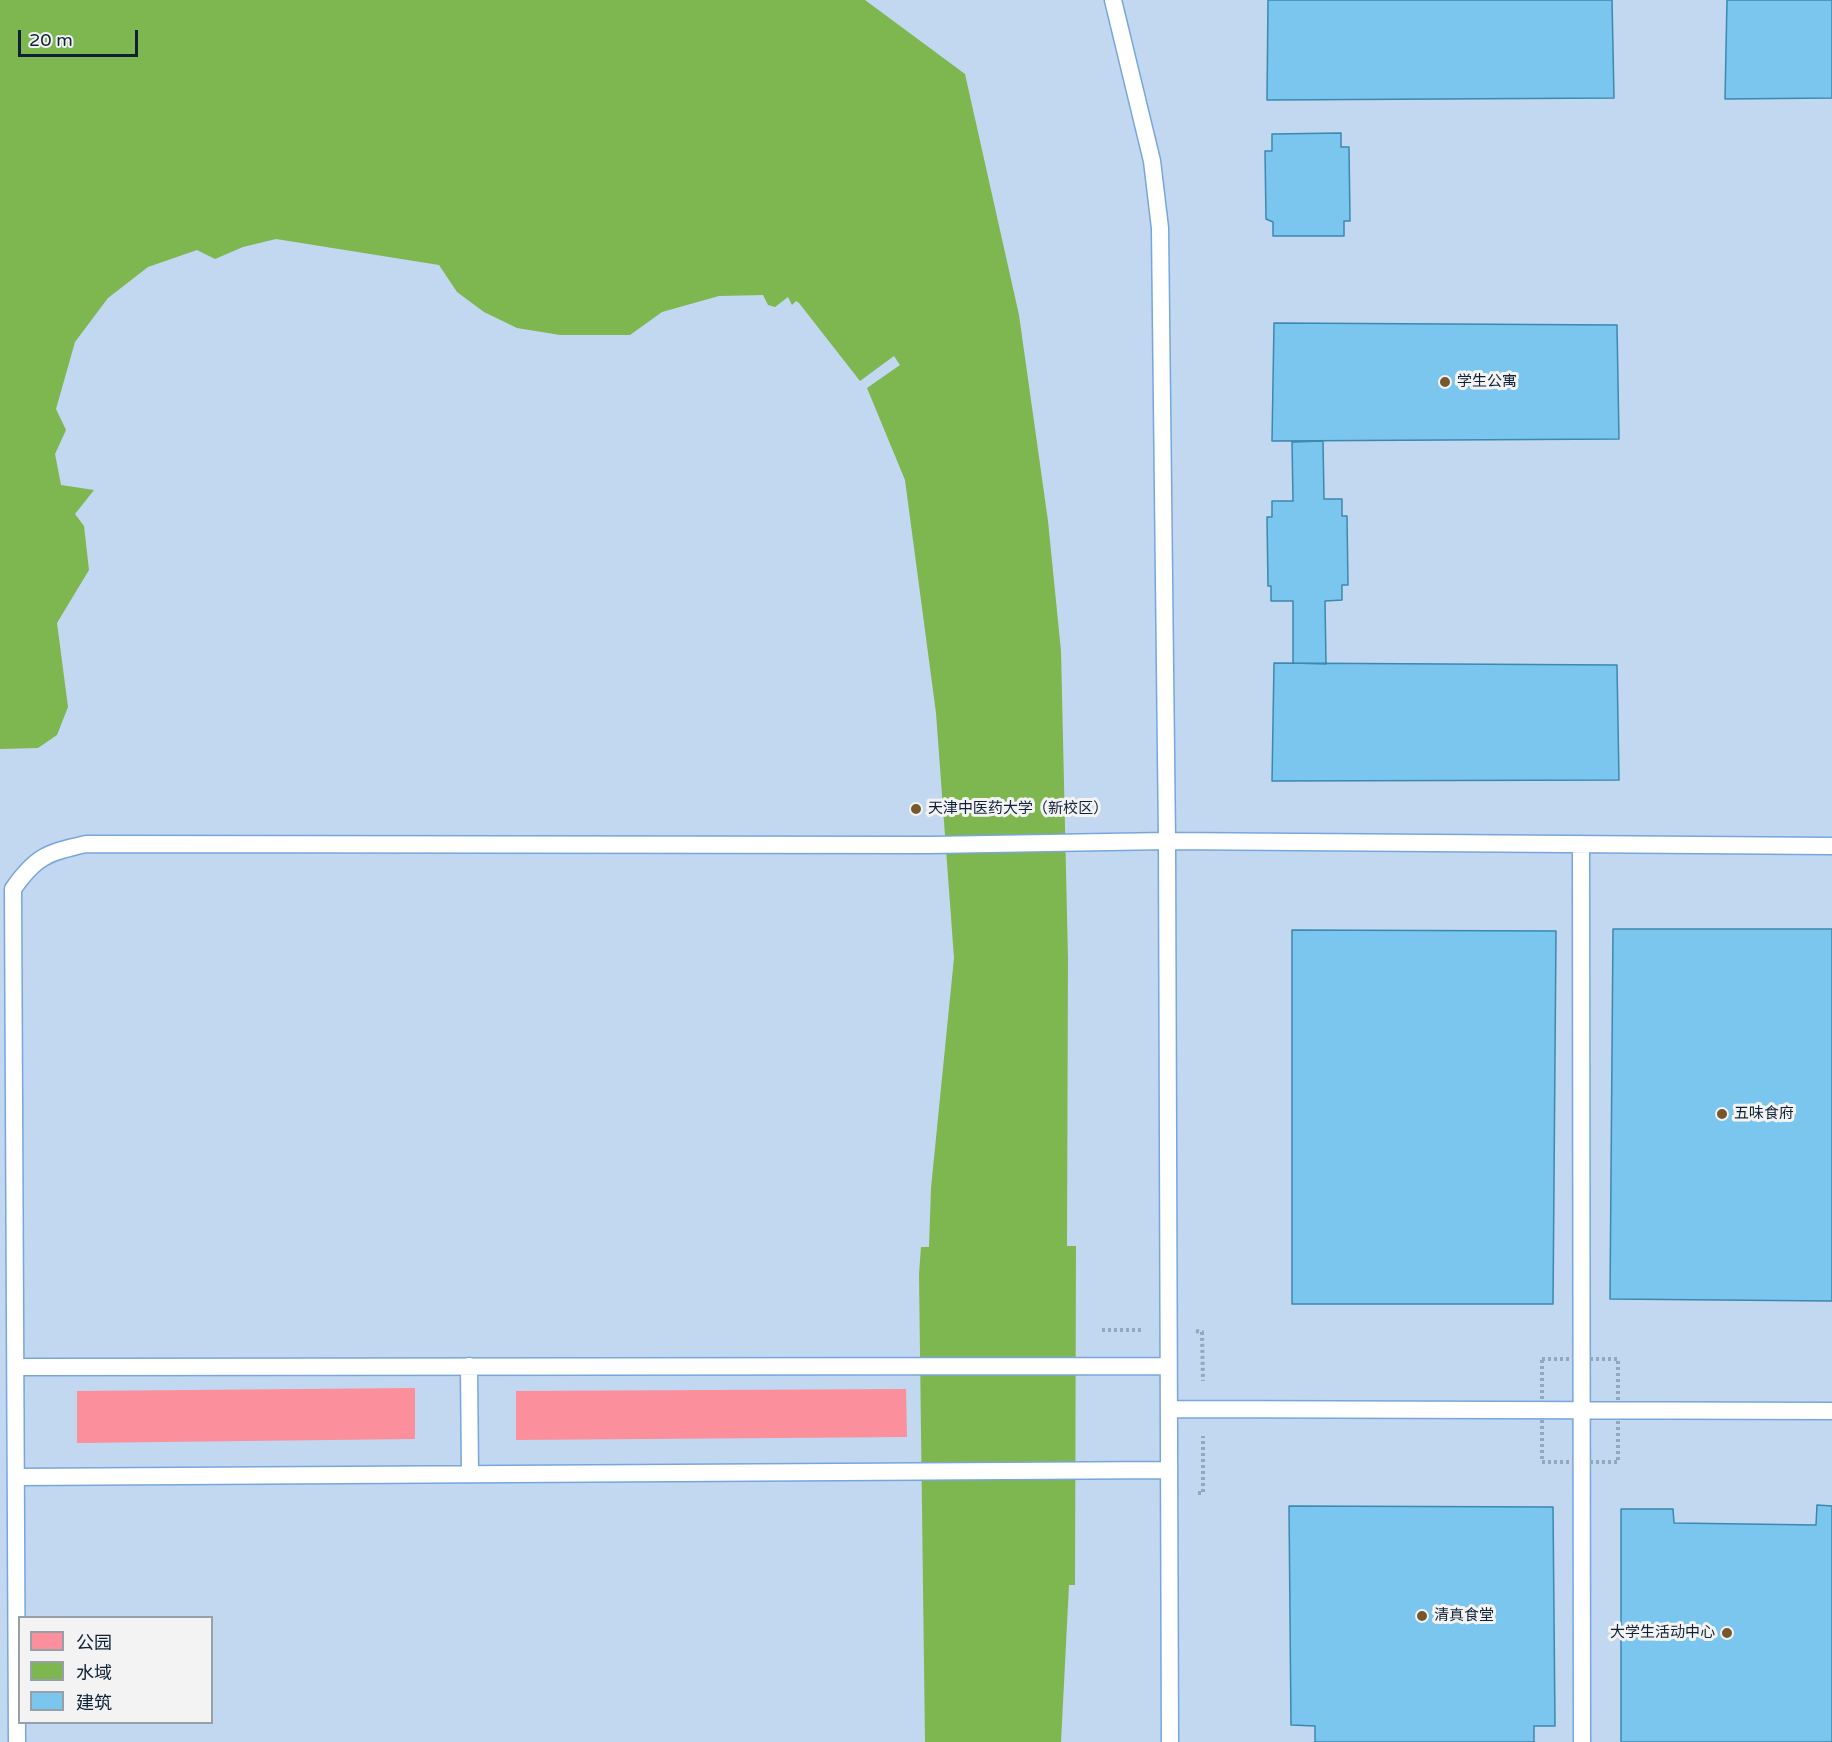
<!DOCTYPE html>
<meta charset="utf-8">
<style>
body{margin:0}
#map{position:relative;width:1832px;height:1742px;overflow:hidden;background:#d5e8ff;font-family:"Varela Round","Noto Sans SC",sans-serif}
canvas{display:block}
.legend{position:absolute;left:18px;top:1616px;width:195px;height:108px;box-sizing:border-box;background:#f3f3f3;border:2px solid #979fa7;margin:0;padding:8px 10px;list-style:none;font-size:18px;color:#0e2136}
.legend li{display:flex;align-items:center;gap:12px;height:30px}
.legend b{width:30px;border:2px solid #979fa7}
.scale{position:absolute;left:18px;top:30px;width:120px;height:27px;box-sizing:border-box;border:3px solid #0e2136;border-top:0;padding-left:8px;font-size:18px;line-height:21px;white-space:nowrap;color:#0e2136;-webkit-text-stroke:4px #f3f3f3;paint-order:stroke}
</style>
<div id="map">
<canvas width="1832" height="1742"></canvas>
<ul class="legend">
<li><b style="height:16px;background:#fc8f9c"></b>公园</li>
<li><b style="height:16px;background:#7eb650"></b>水域</li>
<li><b style="height:16px;background:#7ac6ee"></b>建筑</li>
</ul>
<div class="scale">20 m</div>
</div>
<script>
const g = document.querySelector('canvas').getContext('2d');
g.lineJoin = 'round';
function fill(path, color) {
  g.fillStyle = color;
  g.fill(path, 'evenodd');
}
function stroke(path, color, width, dash) {
  g.strokeStyle = color;
  g.lineWidth = width;
  g.lineCap = dash ? 'butt' : 'round';
  g.setLineDash(dash || []);
  g.stroke(path);
}
function drawText(font, color, halo, rows, align = 'center') {
  g.font = font + ' "Varela Round","Noto Sans SC",sans-serif';
  g.lineWidth = 6;
  g.setLineDash([]);
  g.textBaseline = 'middle';
  g.strokeStyle = halo;
  g.fillStyle = color;
  for (const [text, x, y, turn = 0] of rows) {
    g.save();
    g.translate(x, y);
    g.rotate((+turn || 0) * Math.PI / 180);
    g.textAlign = isNaN(turn) ? turn : align;
    if (halo) g.strokeText(text, 0, 0);
    g.fillText(text, 0, 0);
    g.restore();
  }
}
fill(new Path2D(`
 M 0,0 L 1832,0 L 1832,1742 L 0,1742 ZM 20,1618 L 212,1618 L 212,1722 L 20,1722 Z`), '#c2d7f0');
fill(new Path2D(`
 M 415,1388 L 415,1439 L 77,1443 L 77,1391 Z
 M 906,1389 L 907,1437 L 516,1440 L 516,1391 Z`), '#fc8f9c');
fill(new Path2D(`
 M 0,0 L 865,0 L 965,74 L 1019,315 L 1048,521 L 1061,651 L 1068,959 L 1067,1246 L 1076,1246 L 1075,1585 L 1069,1585 L 1061,1742 L 925,1742 L 919,1274 L 921,1247 L 929,1247 L 931,1188 L 954,958 L 936,713 L 905,480 L 867,388 L 900,365 L 894,356 L 860,381 L 799,303 L 796,301 L 792,305 L 788,297 L 775,307 L 768,305 L 763,295 L 719,296 L 662,312 L 630,335 L 560,335 L 517,328 L 484,312 L 457,292 L 439,265 L 276,239 L 243,247 L 215,259 L 197,250 L 148,267 L 108,298 L 75,342 L 56,409 L 66,430 L 55,454 L 61,485 L 94,490 L 75,514 L 84,526 L 89,570 L 57,623 L 68,707 L 57,735 L 38,748 L 0,749 Z`), '#7eb650');
const building = new Path2D(`
 M 1268,0 L 1612,0 L 1614,98 L 1267,100 Z
 M 1727,0 L 1832,0 L 1832,98 L 1725,99 Z
 M 1341,133 L 1341,147 L 1349,147 L 1350,221 L 1344,221 L 1344,236 L 1273,236 L 1273,222 L 1266,219 L 1265,151 L 1272,151 L 1272,134 Z
 M 1274,323 L 1617,325 L 1619,439 L 1272,441 Z
 M 1323,441 L 1324,499 L 1342,499 L 1342,516 L 1347,516 L 1348,585 L 1342,585 L 1342,600 L 1325,601 L 1326,664 L 1293,663 L 1293,601 L 1271,601 L 1271,586 L 1268,586 L 1267,517 L 1272,517 L 1272,501 L 1293,501 L 1292,442 Z
 M 1274,663 L 1617,665 L 1619,780 L 1272,781 Z
 M 1613,929 L 1832,929 L 1832,1301 L 1610,1299 Z
 M 1292,930 L 1556,931 L 1553,1304 L 1292,1304 Z
 M 1817,1505 L 1832,1506 L 1832,1742 L 1621,1742 L 1621,1509 L 1673,1509 L 1674,1523 L 1816,1525 Z
 M 1289,1506 L 1553,1507 L 1555,1726 L 1534,1726 L 1534,1742 L 1315,1742 L 1315,1726 L 1291,1725 Z`);
fill(building, '#7ac6ee');
stroke(building, '#3c88ae', 1.5);
const service = new Path2D(`
 M 1113,0 L 1152,161 L 1160,228 L 1167,841 L 1170,1742
 M 1581,844 L 1582,1742
 M 469,1366 L 470,1474
 M 16,1367 L 1168,1366
 M 1169,1409 L 1832,1411
 M 16,1477 L 1169,1470
 M 17,1742 L 13,889 C 36,856 47,853 86,844 L 930,845 L 1167,841 L 1832,846`);
stroke(service, '#77a6dc', 19);
stroke(new Path2D(`
 M 1102,1330 L 1141,1330
 M 1196,1331 L 1202,1332 L 1203,1381
 M 1542,1359 L 1618,1359 L 1618,1462 L 1542,1462 Z
 M 1198,1493 L 1203,1493 L 1203,1436`), '#94a7bd', 4, [3, 3]);
stroke(service, '#fff', 16);
for (const [x, y, r, color] of [
 [1445,382,6,"#77582d"],
 [916,809,6,"#77582d"],
 [1722,1114,6,"#77582d"],
 [1422,1616,6,"#77582d"],
 [1727,1633,6,"#77582d"]
]) {
  const dot = new Path2D();
  dot.arc(x, y, r, 0, 2 * Math.PI);
  g.fillStyle = color;
  g.fill(dot);
  stroke(dot, '#f3f3f3', 2);
}
drawText('15px', '#0e2136', '#f3f3f3', [
 ["学生公寓",1457,382],
 ["天津中医药大学（新校区）",928,809],
 ["五味食府",1734,1114],
 ["清真食堂",1434,1616],
 ["大学生活动中心",1715,1633,"right"]
], 'left');
</script>
